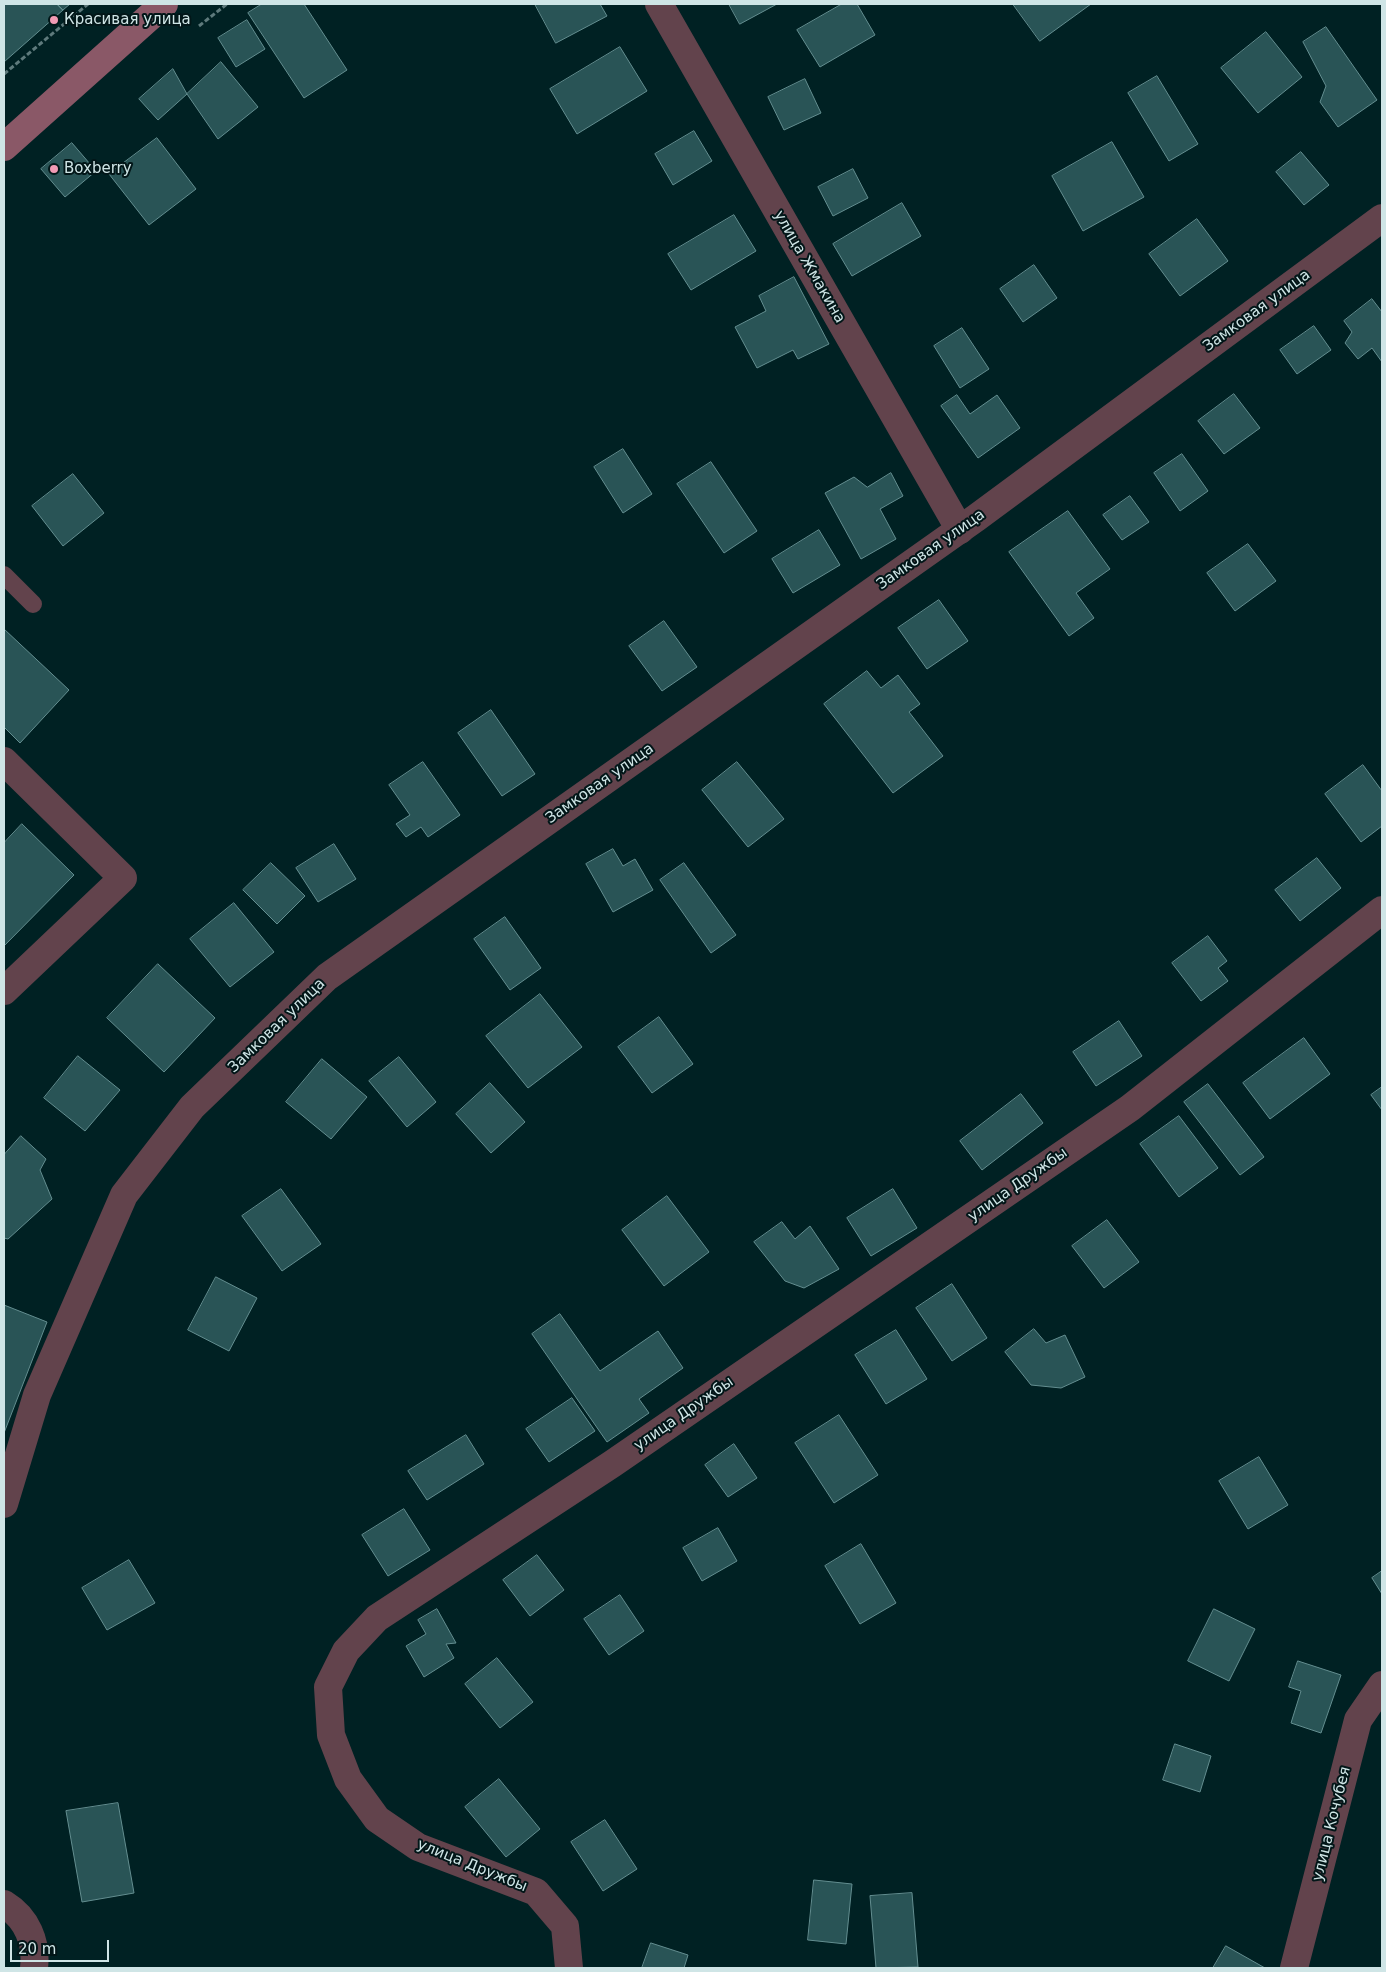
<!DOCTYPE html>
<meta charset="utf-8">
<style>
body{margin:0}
#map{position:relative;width:1386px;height:1972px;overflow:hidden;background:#002123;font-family:"DejaVu Sans",sans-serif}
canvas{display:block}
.frame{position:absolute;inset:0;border:5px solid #cfe5e6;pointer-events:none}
.scale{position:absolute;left:10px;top:1940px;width:99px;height:22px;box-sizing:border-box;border:2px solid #cfe5e6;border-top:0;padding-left:6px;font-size:15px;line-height:18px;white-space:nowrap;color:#cfe5e6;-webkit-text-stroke:4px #021618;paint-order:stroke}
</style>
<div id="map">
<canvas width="1386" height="1972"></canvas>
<div class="frame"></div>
<div class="scale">20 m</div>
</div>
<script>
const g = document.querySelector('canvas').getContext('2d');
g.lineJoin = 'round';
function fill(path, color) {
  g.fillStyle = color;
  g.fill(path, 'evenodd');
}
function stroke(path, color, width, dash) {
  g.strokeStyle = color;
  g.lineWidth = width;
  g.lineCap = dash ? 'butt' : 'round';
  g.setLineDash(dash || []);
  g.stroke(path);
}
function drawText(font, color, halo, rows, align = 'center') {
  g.font = font + ' "DejaVu Sans",sans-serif';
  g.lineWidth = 4;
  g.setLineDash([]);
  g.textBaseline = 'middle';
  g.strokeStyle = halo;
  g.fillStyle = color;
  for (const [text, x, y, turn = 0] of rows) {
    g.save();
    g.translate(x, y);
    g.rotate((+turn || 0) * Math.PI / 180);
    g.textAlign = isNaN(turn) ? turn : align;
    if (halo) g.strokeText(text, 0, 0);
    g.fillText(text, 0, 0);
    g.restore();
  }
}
const building = new Path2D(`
 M 4,4 L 57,4 L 63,10 L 4,62 Z
 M 57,4 L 70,4 L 63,10 Z
 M 262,4 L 304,4 L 347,70 L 304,98 L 248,13 Z
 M 535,4 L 600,4 L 607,16 L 556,43 Z
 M 729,4 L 777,4 L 740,24 Z
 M 842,4 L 857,4 L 875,35 L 820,67 L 797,30 Z
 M 1013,4 L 1091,4 L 1040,41 Z
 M 247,20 L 265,49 L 236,67 L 218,38 Z
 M 1326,27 L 1377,100 L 1338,127 L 1320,102 L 1326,86 L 1303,42 Z
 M 1266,32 L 1302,77 L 1258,113 L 1221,68 Z
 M 620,47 L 647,91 L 577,134 L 550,89 Z
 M 221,62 L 258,107 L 218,139 L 187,94 Z
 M 173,69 L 187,94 L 158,120 L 139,99 Z
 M 1157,76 L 1198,144 L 1169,161 L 1128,93 Z
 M 805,79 L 821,113 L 784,130 L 768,97 Z
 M 694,131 L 712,161 L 673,185 L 655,154 Z
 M 157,138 L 196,189 L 149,225 L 109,174 Z
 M 1112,142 L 1144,197 L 1083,231 L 1052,176 Z
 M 72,143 L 96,171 L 65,197 L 41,169 Z
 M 1301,152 L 1329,185 L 1304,205 L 1276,172 Z
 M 853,169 L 868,198 L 833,216 L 818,187 Z
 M 902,203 L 921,236 L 852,276 L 833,244 Z
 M 734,215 L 756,251 L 691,290 L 668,254 Z
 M 1197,219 L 1228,261 L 1180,296 L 1149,254 Z
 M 1034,265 L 1057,298 L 1023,322 L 1000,289 Z
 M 794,277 L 829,344 L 798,359 L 793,350 L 757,368 L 735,327 L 766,311 L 759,296 Z
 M 1372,299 L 1382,312 L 1382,362 L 1372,348 L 1358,359 L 1345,343 L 1352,332 L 1344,321 Z
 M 1314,326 L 1331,350 L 1297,374 L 1280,350 Z
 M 962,328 L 989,369 L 960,388 L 934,346 Z
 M 1234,394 L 1260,428 L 1224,454 L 1198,421 Z
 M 957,395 L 970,414 L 997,395 L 1020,428 L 978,458 L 941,406 Z
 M 623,449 L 652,494 L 623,513 L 594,467 Z
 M 1182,454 L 1208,491 L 1180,511 L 1154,473 Z
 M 711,462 L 757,531 L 724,553 L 677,484 Z
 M 891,473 L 903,496 L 880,509 L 896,539 L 861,559 L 825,493 L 854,477 L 867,487 Z
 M 73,474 L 104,513 L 63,546 L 32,506 Z
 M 1130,496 L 1149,522 L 1122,540 L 1103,515 Z
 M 1068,511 L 1110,569 L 1076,593 L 1094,618 L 1069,636 L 1009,552 Z
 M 819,530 L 840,565 L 793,593 L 772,559 Z
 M 1248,544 L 1276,581 L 1235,611 L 1207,573 Z
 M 939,600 L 968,641 L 927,669 L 898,628 Z
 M 664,621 L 697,667 L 662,691 L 629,646 Z
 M 4,629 L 69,690 L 20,743 L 4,727 Z
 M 867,671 L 881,688 L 898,675 L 920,704 L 909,712 L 943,756 L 893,793 L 824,704 Z
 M 491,710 L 535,774 L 502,796 L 458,733 Z
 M 423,762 L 460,815 L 428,837 L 421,827 L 406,837 L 396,824 L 410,815 L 389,785 Z
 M 737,762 L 784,819 L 748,847 L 702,790 Z
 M 1363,765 L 1382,791 L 1382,826 L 1361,842 L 1325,794 Z
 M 22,824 L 74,875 L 4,946 L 4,843 Z
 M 334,844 L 356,879 L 318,902 L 296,868 Z
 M 613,849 L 623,866 L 635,859 L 653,890 L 613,912 L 586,864 Z
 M 1317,858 L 1341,888 L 1300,921 L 1275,890 Z
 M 271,863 L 305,896 L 277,924 L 243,890 Z
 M 684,863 L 736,935 L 711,953 L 660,880 Z
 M 234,903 L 274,952 L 230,987 L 190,939 Z
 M 505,917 L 541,968 L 510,990 L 474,939 Z
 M 1208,936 L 1227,961 L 1218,968 L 1228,981 L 1201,1001 L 1172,963 Z
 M 158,964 L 215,1018 L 164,1072 L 107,1018 Z
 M 540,994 L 582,1047 L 528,1088 L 486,1036 Z
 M 659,1017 L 693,1064 L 652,1093 L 618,1047 Z
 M 1119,1021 L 1142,1056 L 1096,1086 L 1073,1052 Z
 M 1304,1038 L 1330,1074 L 1270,1119 L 1243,1083 Z
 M 78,1056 L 120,1090 L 85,1131 L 44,1098 Z
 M 399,1057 L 436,1102 L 407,1127 L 369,1081 Z
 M 322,1059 L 367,1097 L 331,1139 L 286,1102 Z
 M 490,1083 L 525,1122 L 491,1153 L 456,1114 Z
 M 1208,1084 L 1264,1157 L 1240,1175 L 1184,1102 Z
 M 1382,1087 L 1382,1110 L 1371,1095 Z
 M 1021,1094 L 1043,1123 L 982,1170 L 960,1141 Z
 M 1179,1116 L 1218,1168 L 1179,1197 L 1140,1144 Z
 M 21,1136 L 46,1159 L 40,1170 L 52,1199 L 8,1239 L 4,1238 L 4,1155 Z
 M 281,1189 L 321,1244 L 282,1271 L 242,1216 Z
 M 893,1189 L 917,1228 L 871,1256 L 847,1218 Z
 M 667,1196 L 709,1252 L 664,1286 L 622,1230 Z
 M 1107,1220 L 1139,1262 L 1104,1288 L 1072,1246 Z
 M 782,1222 L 795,1239 L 810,1226 L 839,1269 L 804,1288 L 785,1281 L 754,1242 Z
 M 216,1277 L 257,1298 L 229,1351 L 188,1330 Z
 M 952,1284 L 987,1338 L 952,1361 L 916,1308 Z
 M 4,1305 L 47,1322 L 4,1433 Z
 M 560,1314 L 600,1371 L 658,1331 L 683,1368 L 639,1399 L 649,1413 L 607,1442 L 532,1334 Z
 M 1034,1329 L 1046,1343 L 1065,1335 L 1085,1377 L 1061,1388 L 1031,1385 L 1005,1352 Z
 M 896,1330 L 927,1379 L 886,1404 L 855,1355 Z
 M 572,1398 L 595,1431 L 549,1462 L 526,1429 Z
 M 839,1415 L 878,1475 L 834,1503 L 795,1443 Z
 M 466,1435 L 484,1464 L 427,1500 L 408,1471 Z
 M 734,1444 L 757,1478 L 728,1497 L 705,1465 Z
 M 1259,1457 L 1288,1505 L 1248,1529 L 1219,1481 Z
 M 404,1509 L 430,1550 L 388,1576 L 362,1535 Z
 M 718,1528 L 737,1561 L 702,1581 L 683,1548 Z
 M 861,1544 L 896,1603 L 860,1624 L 825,1566 Z
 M 537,1555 L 564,1590 L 530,1616 L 503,1580 Z
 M 129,1560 L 155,1603 L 107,1630 L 82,1588 Z
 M 1382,1571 L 1382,1594 L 1372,1578 Z
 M 620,1595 L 644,1631 L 609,1655 L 584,1619 Z
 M 437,1609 L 456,1643 L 446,1644 L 454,1658 L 424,1677 L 406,1646 L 426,1634 L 418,1620 Z
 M 1214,1609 L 1255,1629 L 1229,1681 L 1188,1661 Z
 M 497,1658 L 533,1702 L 500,1728 L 465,1684 Z
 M 1298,1661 L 1341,1675 L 1321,1733 L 1291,1723 L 1301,1691 L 1289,1687 Z
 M 1175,1744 L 1211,1756 L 1200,1792 L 1163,1780 Z
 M 499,1779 L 540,1829 L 506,1857 L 465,1807 Z
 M 118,1803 L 134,1893 L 82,1902 L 66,1811 Z
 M 605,1820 L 637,1869 L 603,1891 L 571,1842 Z
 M 814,1880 L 852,1884 L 846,1944 L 808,1940 Z
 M 912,1893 L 918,1967 L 876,1968 L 870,1896 Z
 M 651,1943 L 688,1955 L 684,1968 L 642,1968 Z
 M 1226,1946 L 1265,1968 L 1213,1968 Z`);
fill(building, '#295456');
stroke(building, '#638e90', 1);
stroke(new Path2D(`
 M 199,26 L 227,4
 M 4,74 L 88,4`), '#5e7a7c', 3, [5, 2.5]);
stroke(new Path2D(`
 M 4,575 L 33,604`), '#62434c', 18);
stroke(new Path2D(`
 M 4,761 L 123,878 L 4,991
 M 4,1504 L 37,1395 L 124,1195 L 192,1107 L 327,977 L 976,518 L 1382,218
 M 4,1904 C 27,1918 37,1942 34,1968
 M 569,1968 L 565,1926 L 536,1892 L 418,1847 L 377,1819 L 348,1779 L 331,1735 L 328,1687 L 346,1651 L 377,1618 L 612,1464 L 1130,1108 L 1382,910
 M 1294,1968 L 1358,1720 L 1382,1685`), '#62434c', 28);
stroke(new Path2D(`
 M 659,4 L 960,530`), '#62434c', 28);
stroke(new Path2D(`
 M 4,147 L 164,4`), '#8a5867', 28);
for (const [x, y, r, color] of [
 [54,20,5,"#f19ab4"],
 [54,169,5,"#f19ab4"]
]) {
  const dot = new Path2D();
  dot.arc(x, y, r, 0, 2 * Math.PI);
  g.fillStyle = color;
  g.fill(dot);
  stroke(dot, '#021618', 2);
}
drawText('15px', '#cfe5e6', '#021618', [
 ["Красивая улица",64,20],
 ["Boxberry",64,169]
], 'left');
drawText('15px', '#cfe5e6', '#021618', [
 ["улица Жмакина",809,267,60],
 ["Замковая улица",1257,311,-36],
 ["Замковая улица",931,550,-35],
 ["Замковая улица",600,784,-35],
 ["Замковая улица",277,1026,-44],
 ["улица Дружбы",1018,1185,-35],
 ["улица Дружбы",684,1414,-35],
 ["улица Кочубея",1332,1824,-76],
 ["улица Дружбы",472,1866,22]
]);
</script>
